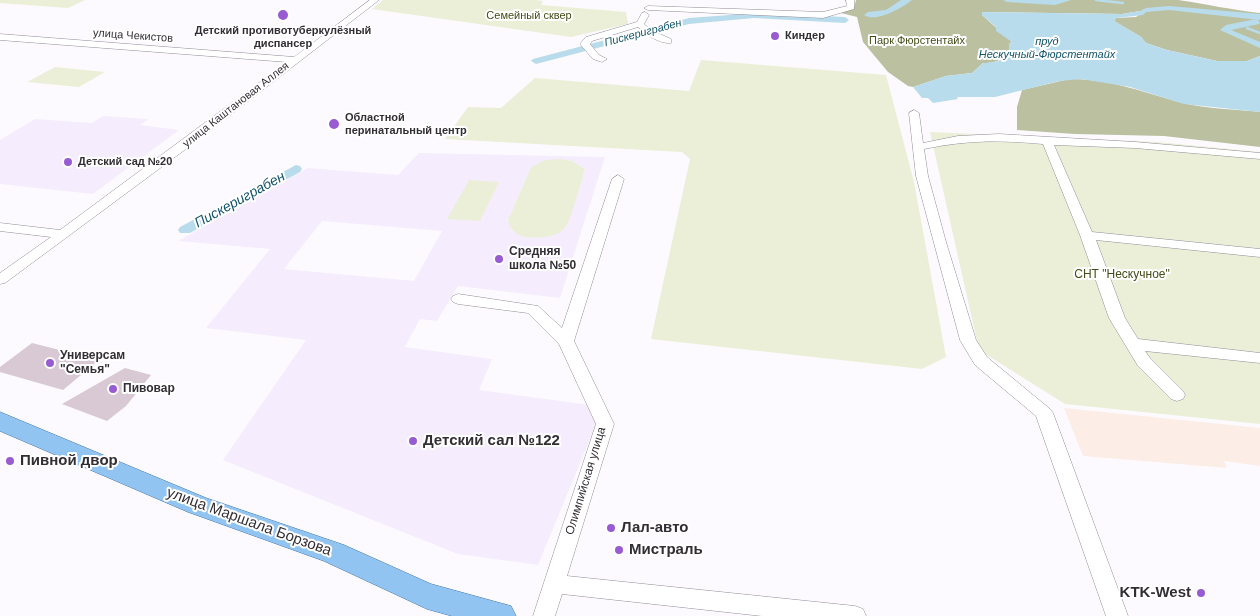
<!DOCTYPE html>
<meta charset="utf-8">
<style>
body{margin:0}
canvas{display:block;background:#fcfafe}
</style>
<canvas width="1260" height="616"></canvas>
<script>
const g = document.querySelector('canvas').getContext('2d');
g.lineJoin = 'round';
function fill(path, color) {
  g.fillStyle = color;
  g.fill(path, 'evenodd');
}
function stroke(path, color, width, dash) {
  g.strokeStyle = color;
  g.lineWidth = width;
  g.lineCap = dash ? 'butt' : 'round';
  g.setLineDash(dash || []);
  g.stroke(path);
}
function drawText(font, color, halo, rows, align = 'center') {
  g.font = font + ' Arial,sans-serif';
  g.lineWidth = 4;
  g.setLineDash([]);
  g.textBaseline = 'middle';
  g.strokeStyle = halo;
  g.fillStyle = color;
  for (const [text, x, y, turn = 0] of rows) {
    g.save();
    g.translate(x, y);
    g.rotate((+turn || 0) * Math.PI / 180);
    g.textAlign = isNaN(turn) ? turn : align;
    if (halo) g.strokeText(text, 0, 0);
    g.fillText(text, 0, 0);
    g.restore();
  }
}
fill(new Path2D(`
 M 1064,408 L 1260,428 L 1260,466 L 1224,461 L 1227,468 L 1083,456 Z`), '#fceee7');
fill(new Path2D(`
 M 103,116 L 149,119 L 140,125 L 179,130 L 93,194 L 0,184 L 0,140 L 35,119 L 92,123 Z
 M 419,153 L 605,157 L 560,298 L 458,286 L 437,321 L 420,319 L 405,347 L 492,359 L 479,390 L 590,405 L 597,422 L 538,565 L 458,554 L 223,460 L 306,340 L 206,328 L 270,249 L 178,241 L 308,168 L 398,175 ZM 545,160 L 572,161 L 585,169 L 565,228 L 555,234 L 534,238 L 517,233 L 512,230 L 508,220 L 531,167 ZM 322,221 L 442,231 L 414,281 L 284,269 Z`), '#f5edfe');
fill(new Path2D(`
 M 0,0 L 85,0 L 68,8 L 0,3 Z
 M 383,0 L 536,0 L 543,1 L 541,5 L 626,12 L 628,24 L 571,37 L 372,9 Z
 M 701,60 L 886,75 L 914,182 L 946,357 L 922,369 L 651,339 L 690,159 L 682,152 L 445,139 L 468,107 L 501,108 L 535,78 L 689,91 Z
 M 55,67 L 105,72 L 79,87 L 27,82 Z
 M 930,132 L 1157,142 L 1260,152 L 1260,424 L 1065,404 L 979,350 Z
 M 560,159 L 572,161 L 585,169 C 581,181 571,222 564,229 C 556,237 537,239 526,237 C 517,236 509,229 508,220 L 531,167 L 545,160 Z
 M 469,180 L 499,182 L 480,221 L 447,219 Z`), '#ebefd7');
fill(new Path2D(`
 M 856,0 L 1178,0 C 1206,4 1232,10 1260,13 L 1260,56 L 1247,61 L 1217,61 L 1167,50 L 1146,43 L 1141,37 L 1114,21 L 1116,18 L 1136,17 L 1146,10 L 1122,14 L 982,12 L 982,15 L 1012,42 L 1009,44 L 1009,51 C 1001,61 996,63 983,63 L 972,73 L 946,76 L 913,87 L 908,86 L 888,72 L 863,42 L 857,17 L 841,13 L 854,8 Z
 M 1069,79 C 1109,78 1145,93 1183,103 C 1207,109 1235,109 1260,112 L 1260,147 L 1164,136 L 1075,134 L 1017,130 L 1017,107 L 1022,90 Z`), '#bbc0a1');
fill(new Path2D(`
 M 1146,10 L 1148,10 L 1143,15 L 1116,18 L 1114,21 L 1141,37 L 1146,43 L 1167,50 L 1217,61 L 1247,61 L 1260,56 L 1260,112 L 1184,104 L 1130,87 L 1081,79 L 1059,81 L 995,97 L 957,97 L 958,99 L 933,103 L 928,98 L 922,98 L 913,87 L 946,76 L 972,73 L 983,63 C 996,63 1010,60 1009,44 L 1012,42 L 996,31 L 996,27 L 982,15 L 982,12 L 1122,14 Z`), '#b9dcec');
stroke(new Path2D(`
 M 1096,0 L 1123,3
 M 1247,28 L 1260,33`), '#b9dcec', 2.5);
fill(new Path2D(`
 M 901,0 L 912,0 C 902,8 876,23 864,15 L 868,12 L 886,10 Z
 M 1003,0 L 1071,0 L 1055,5 L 1007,2 Z
 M 1169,6 L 1260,14 L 1260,20 L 1169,10 L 1146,12 L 1142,10 L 1146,8 Z
 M 756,13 L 845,17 L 849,20 L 845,23 L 754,18 L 689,24 L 536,64 L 531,61 L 533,59 L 689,18 Z
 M 1256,19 L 1260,22 L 1259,24 L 1231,30 L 1260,42 L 1260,48 L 1220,30 L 1226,25 Z
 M 296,165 L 300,166 L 302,169 L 300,172 L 190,233 L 180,233 L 178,230 L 180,227 Z`), '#b9dcec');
fill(new Path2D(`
 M 32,343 L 99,360 L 63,390 L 0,372 L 0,367 Z
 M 125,368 L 151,375 L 126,406 L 107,421 L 62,404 Z`), '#d8c9d4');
const minor = new Path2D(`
 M 370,0 L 379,0 L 194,143 L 5,283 L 0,284 L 0,273 L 51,237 L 0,231 L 0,223 L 60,230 L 287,62 L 0,40 L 0,34 L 294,57 Z
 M 846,0 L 854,0 L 854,9 L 823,18 L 648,10 L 644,8 L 648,6 L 823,12 L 847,6 Z
 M 645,12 L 649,15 L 644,24 L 651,30 L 671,39 L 671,43 C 660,44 646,35 638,27 L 592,41 L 590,44 L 599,55 L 607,59 L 602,62 L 593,59 L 580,44 L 586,37 L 637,22 L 642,13 Z
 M 914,110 L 919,113 L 923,143 L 958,136 L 999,134 L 1135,142 L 1260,153 L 1260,159 L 1135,148 L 1054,145 L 1092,232 L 1260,249 L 1260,257 L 1096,240 L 1125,318 L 1138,339 L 1260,353 L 1260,363 L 1145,351 L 1150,358 L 1183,391 L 1185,395 L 1183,399 L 1177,401 L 1171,399 L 1138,366 L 1109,318 L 1080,235 L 1043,144 C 999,140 967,140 924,149 L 928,176 L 946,242 L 976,340 L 987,357 L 1050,409 L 1053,413 L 1128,616 L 1106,616 L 1036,416 L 975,365 L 960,340 L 916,176 L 909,113 Z
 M 618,175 L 624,179 L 574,341 L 614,424 L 567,576 L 855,606 L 863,609 L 866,616 L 762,616 L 562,594 L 555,616 L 533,616 L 596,424 L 559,344 L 528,313 L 458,304 L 453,302 L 451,299 L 453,296 L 458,294 L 538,306 L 562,328 L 612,179 Z`);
const major = new Path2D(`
 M 0,412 L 206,498 L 344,545 L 431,584 L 511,606 L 516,616 L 452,616 L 427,609 L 324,561 L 188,512 L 0,431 Z`);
stroke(minor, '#928b99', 1);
stroke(major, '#4176aa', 1);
fill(minor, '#fff');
fill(major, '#92c4f2');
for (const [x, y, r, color] of [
 [283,15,6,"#985bd1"],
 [775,36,5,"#985bd1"],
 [334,124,6,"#985bd1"],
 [68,162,5,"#985bd1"],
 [499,259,5,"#985bd1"],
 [50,363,5,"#985bd1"],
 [113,389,5,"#985bd1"],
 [413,441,5,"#985bd1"],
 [10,461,5,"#985bd1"],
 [611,528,5,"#985bd1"],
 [619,550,5,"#985bd1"],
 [1201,593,5,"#985bd1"]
]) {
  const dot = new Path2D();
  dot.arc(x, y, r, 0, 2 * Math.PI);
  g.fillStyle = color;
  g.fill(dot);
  stroke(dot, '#fff', 2);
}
drawText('11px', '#464c18', '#fff', [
 ["Семейный сквер",529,16],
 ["Парк Фюрстентайх",917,41]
]);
drawText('bold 11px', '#322e34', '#fff', [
 ["Детский противотуберкулёзный",283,31,"center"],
 ["диспансер",283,44,"center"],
 ["Киндер",785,36],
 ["Областной",345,118],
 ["перинатальный центр",345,131],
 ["Детский сад №20",78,162]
], 'left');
drawText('italic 11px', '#12536b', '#fff', [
 ["Пискериграбен",643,33,-15],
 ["пруд",1047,42],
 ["Нескучный-Фюрстентайх",1047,55]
]);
drawText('11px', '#322e34', '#fff', [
 ["улица Чекистов",133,36,4],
 ["улица Каштановая Аллея",236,105,-38]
]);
drawText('bold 12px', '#322e34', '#fff', [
 ["Средняя",509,252],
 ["школа №50",509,266],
 ["Универсам",60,356],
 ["\"Семья\"",60,370],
 ["Пивовар",123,389]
], 'left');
drawText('12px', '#464c18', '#fff', [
 ["СНТ \"Нескучное\"",1122,275]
]);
drawText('12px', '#322e34', '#fff', [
 ["Олимпийская улица",586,481,-73]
]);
drawText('italic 14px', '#12536b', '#fff', [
 ["Пискериграбен",240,200,-29]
]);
drawText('bold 15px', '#322e34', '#fff', [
 ["Детский сал №122",423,441],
 ["Пивной двор",20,461],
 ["Лал-авто",621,528],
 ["Мистраль",629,550],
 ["KTK-West",1191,593,"right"]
], 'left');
drawText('15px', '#322e34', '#fff', [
 ["улица Маршала Борзова",249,522,20]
]);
</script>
